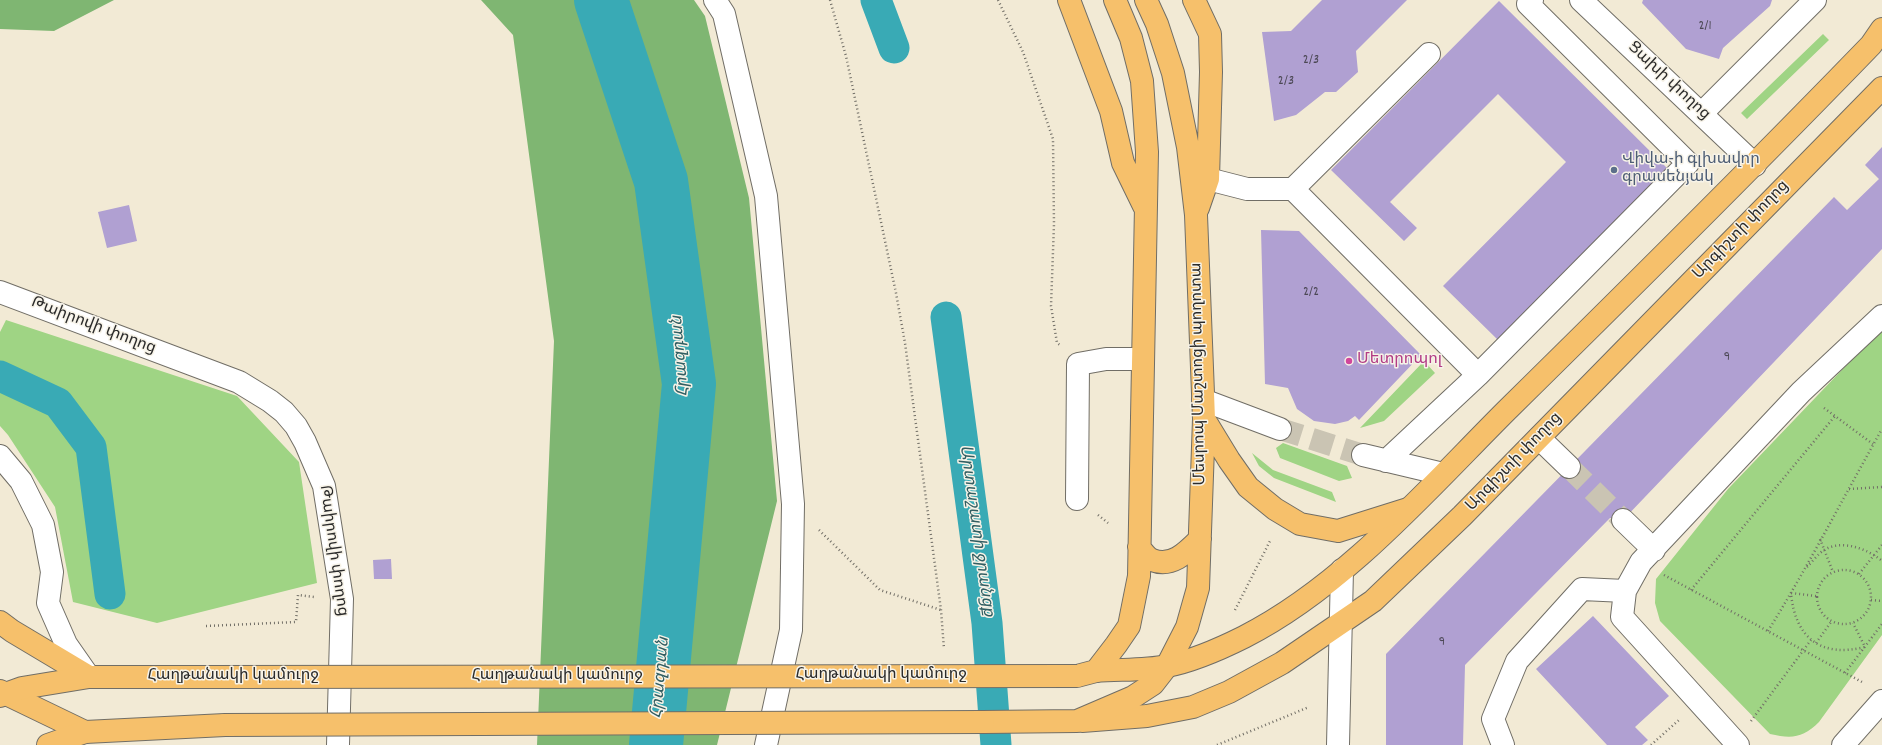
<!DOCTYPE html>
<meta charset="utf-8">
<style>
body{margin:0}
canvas{display:block;background:#f2ead5}
</style>
<canvas width="1882" height="745"></canvas>
<script>
const g = document.querySelector('canvas').getContext('2d');
g.lineJoin = 'round';
function fill(path, color) {
  g.fillStyle = color;
  g.fill(path, 'evenodd');
}
function stroke(path, color, width, dash) {
  g.strokeStyle = color;
  g.lineWidth = width;
  g.lineCap = dash ? 'butt' : 'round';
  g.setLineDash(dash || []);
  g.stroke(path);
}
function drawText(font, color, halo, rows, align = 'center') {
  g.font = font + ' Dekko,"Noto Sans Armenian",sans-serif';
  g.lineWidth = 3;
  g.setLineDash([]);
  g.textBaseline = 'middle';
  g.strokeStyle = halo;
  g.fillStyle = color;
  for (const [text, x, y, turn = 0] of rows) {
    g.save();
    g.translate(x, y);
    g.rotate((+turn || 0) * Math.PI / 180);
    g.textAlign = isNaN(turn) ? turn : align;
    if (halo) g.strokeText(text, 0, 0);
    g.fillText(text, 0, 0);
    g.restore();
  }
}
fill(new Path2D(`
 M 1823,34 L 1829,40 L 1747,119 L 1741,113 Z
 M 6,320 L 237,396 L 299,462 L 317,583 L 157,623 L 73,602 L 55,507 L 8,435 L 0,426 L 0,332 Z
 M 1882,328 L 1882,635 L 1819,722 C 1803,738 1792,739 1770,734 L 1660,621 L 1655,603 L 1656,579 L 1728,489 Z
 M 1424,361 L 1435,373 L 1384,421 L 1360,428 Z
 M 1283,443 L 1347,466 L 1352,478 L 1339,481 L 1280,458 L 1276,448 Z
 M 1252,453 L 1273,470 L 1332,492 L 1336,502 L 1274,478 L 1259,466 Z`), '#9fd484');
fill(new Path2D(`
 M 0,0 L 114,0 L 54,31 L 0,29 Z
 M 481,0 L 694,0 L 705,16 L 749,198 L 777,501 L 717,745 L 537,745 L 554,341 L 513,35 Z`), '#7fb672');
stroke(new Path2D(`
 M 876,0 L 894,48
 M 946,317 L 987,623 L 996,745
 M 0,376 L 58,403 L 91,447 L 110,594`), '#39aab5', 31);
stroke(new Path2D(`
 M 601,0 L 661,181 L 689,384 L 656,745`), '#39aab5', 54);
fill(new Path2D(`
 M 1322,0 L 1407,0 L 1356,51 L 1358,72 L 1336,92 L 1325,92 L 1296,115 L 1274,121 L 1262,32 L 1291,31 Z
 M 1643,0 L 1772,0 L 1770,6 L 1723,48 L 1719,59 L 1686,49 L 1642,3 Z
 M 1499,1 L 1670,171 L 1498,340 L 1443,286 L 1566,162 L 1498,94 L 1390,202 L 1417,228 L 1404,241 L 1331,170 Z
 M 1882,147 L 1882,249 L 1623,520 L 1610,518 L 1465,665 L 1463,745 L 1386,745 L 1386,654 L 1834,197 L 1847,210 L 1879,179 L 1865,165 Z
 M 129,205 L 137,241 L 107,248 L 98,212 Z
 M 1261,230 L 1299,231 L 1421,355 L 1359,420 L 1355,416 L 1348,421 L 1335,424 L 1314,421 L 1297,409 L 1288,388 L 1265,384 Z
 M 391,559 L 392,579 L 374,579 L 373,560 Z
 M 1593,616 L 1669,696 L 1635,727 L 1648,740 L 1642,745 L 1607,745 L 1536,669 Z`), '#b0a0d2');
stroke(new Path2D(`
 M 1280,429 L 1363,455
 M 1569,467 L 1623,520`), '#cac4b3', 22, [22, 11]);
const minor = new Path2D(`
 M 715,0 L 724,14 L 766,196 L 793,504 L 791,630 L 766,745
 M 1581,0 L 1755,165
 M 1702,113 L 1815,0
 M 1208,179 L 1247,189 L 1293,189 L 1429,54
 M 1293,189 L 1478,375
 M 0,292 L 239,382 L 270,401 L 284,412 L 296,426 L 305,442 L 324,486 L 342,599 L 338,745
 M 1203,400 L 1280,429
 M 1539,438 L 1569,467
 M 1363,455 L 1443,474
 M 0,456 L 21,481 L 43,525 L 52,572 L 48,603 L 66,644 L 89,677
 M 1386,461 L 1478,375 L 1688,163 L 1528,4 L 1532,0
 M 1077,499 L 1078,364 L 1106,359 L 1142,359
 M 1623,520 L 1654,550
 M 1338,745 L 1342,570
 M 1503,745 L 1493,719 L 1517,661 L 1582,589 L 1625,591
 M 1738,745 L 1622,617 L 1625,591 L 1641,562 L 1801,392 L 1882,316
 M 1843,745 L 1882,701`);
const major = new Path2D(`
 M 0,622 L 12,631 L 89,677
 M 1096,671 C 1119,669 1145,671 1167,666 C 1193,661 1220,649 1244,637 C 1343,587 1428,489 1506,411 C 1629,290 1751,169 1871,45 L 1882,29
 M 0,691 L 85,732
 M 1082,721 L 1147,716 L 1193,707 L 1229,692 L 1282,663 L 1373,601 L 1462,516 L 1882,88`);
const highway = new Path2D(`
 M 1069,0 L 1111,111 L 1123,163 L 1144,206
 M 1194,0 L 1210,34 L 1211,72 L 1208,179 L 1198,208
 M 1204,419 L 1229,460 L 1248,487 L 1275,509 L 1300,524 L 1338,531 L 1408,509
 M 1139,547 C 1142,551 1147,558 1152,560 C 1172,568 1187,552 1200,539
 M 1077,676 L 1096,671 L 1116,645 L 1129,626 L 1139,576 L 1147,152 L 1142,81 L 1131,38 L 1115,0
 M 0,696 L 22,688 L 89,677 L 224,677
 M 983,722 L 1077,721 L 1133,697 L 1153,684 L 1167,666 L 1187,627 L 1198,588 L 1204,419 L 1196,215 L 1188,147 L 1173,73 L 1157,24 L 1146,0
 M 48,745 L 85,732 L 225,725`);
stroke(minor, '#716e66', 24);
stroke(major, '#716e66', 24);
stroke(highway, '#716e66', 24);
stroke(new Path2D(`
 M 830,0 L 846,56 L 896,293 L 905,343 L 941,610 L 944,649
 M 998,0 L 1023,52 L 1053,139 L 1054,224 L 1051,306 L 1057,343 L 1060,345
 M 1824,408 L 1873,444
 M 1849,489 L 1882,487
 M 1098,515 L 1108,523
 M 819,530 L 880,590 L 941,610
 M 1820,539 L 1833,572
 M 1807,567 C 1812,562 1818,554 1824,550 C 1842,539 1868,549 1882,561
 M1817 597a27 27 0 1 1 54 0a27 27 0 1 1-54 0Z
 M 1859,574 L 1882,545
 M 1664,575 L 1862,682
 M 1691,590 L 1835,416
 M 1816,596 L 1791,593 C 1795,638 1821,658 1865,647 L 1853,623
 M 1871,600 L 1882,601
 M 1235,610 L 1270,541
 M 206,626 L 296,622 L 298,595 L 314,597
 M 1768,631 C 1809,565 1844,496 1882,429
 M 1816,643 L 1831,622
 M 1845,673 L 1882,624
 M 1751,721 L 1811,640
 M 1217,745 L 1309,707
 M 1651,745 L 1679,720`), '#716e66', 2.5, [1, 3]);
stroke(minor, '#fff', 22);
stroke(major, '#f6c06b', 22);
stroke(highway, '#f6c06b', 22);
const highwayBridge = new Path2D(`
 M 224,677 L 1077,676
 M 225,725 L 983,722`);
stroke(highwayBridge, '#716e66', 24, []);
stroke(highwayBridge, '#f6c06b', 22);
for (const [x, y, r, color] of [
 [1614,170,4,"#5c6f8a"],
 [1349,361,4,"#d1479c"]
]) {
  const dot = new Path2D();
  dot.arc(x, y, r, 0, 2 * Math.PI);
  g.fillStyle = color;
  g.fill(dot);
  stroke(dot, '#f7f3e8', 1.5);
}
drawText('14px', '#4c4855', null, [
 ["2/1",1705,27],
 ["2/3",1311,61],
 ["2/3",1286,82],
 ["2/2",1311,293],
 ["9",1727,358],
 ["9",1442,643]
]);
drawText('16px', '#2b2b2b', '#f7f3e8', [
 ["Ցախի փողոց",1668,82,43],
 ["Արգիշտի փողոց",1742,231,-46],
 ["Թաիրովի փողոց",93,327,21],
 ["Մեսրոպ Մաշտոցի պողոտա",1200,374,-91],
 ["Արգիշտի փողոց",1515,463,-46],
 ["Թաիրովի փողոց",332,551,82],
 ["Հաղթանակի կամուրջ",881,676],
 ["Հաղթանակի կամուրջ",233,677],
 ["Հաղթանակի կամուրջ",557,677]
]);
drawText('16px', '#4e5e75', '#f7f3e8', [
 ["Վիվա-ի գլխավոր",1622,161],
 ["գրասենյակ",1622,179]
], 'left');
drawText('16px', '#b23c85', '#f7f3e8', [
 ["Մետրոպոլ",1357,361]
], 'left');
drawText('italic 17px', '#315e62', '#f7f3e8', [
 ["Հրազդան",682,356,-95],
 ["Արտաշատի ջրանցք",975,531,82],
 ["Հրազդան",662,678,-85]
]);
</script>
